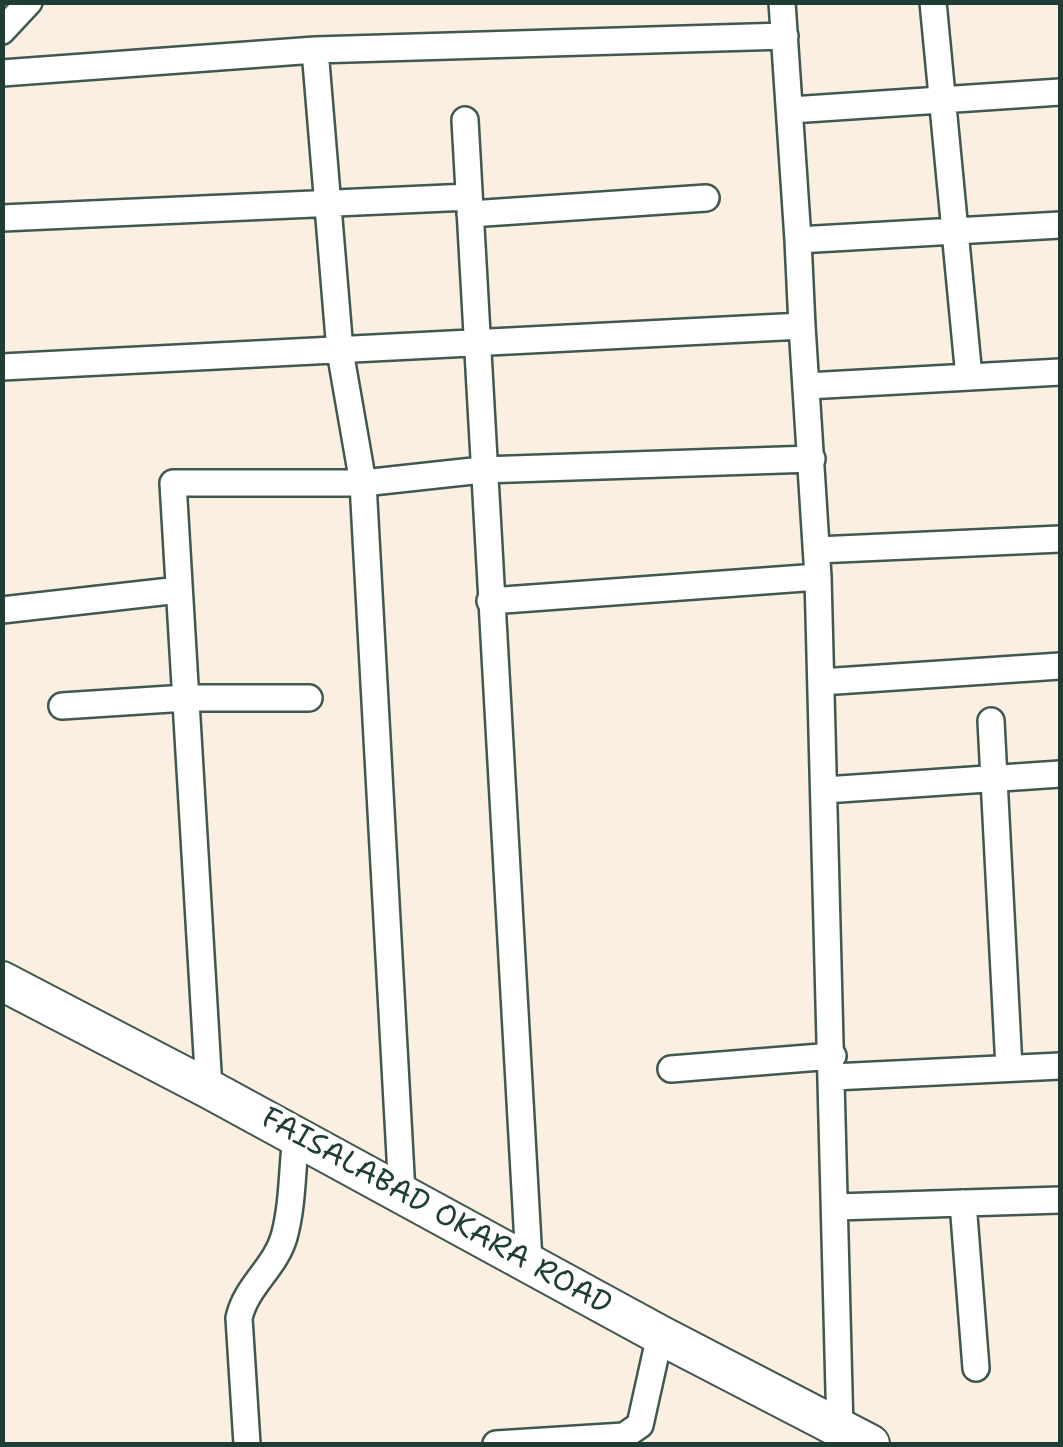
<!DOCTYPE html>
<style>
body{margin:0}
#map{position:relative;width:1063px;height:1447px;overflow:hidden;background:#faefe1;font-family:"Shantell Sans",sans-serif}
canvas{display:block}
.frame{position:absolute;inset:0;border:5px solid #1f3d34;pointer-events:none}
</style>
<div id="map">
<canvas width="1063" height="1447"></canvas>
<div class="frame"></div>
</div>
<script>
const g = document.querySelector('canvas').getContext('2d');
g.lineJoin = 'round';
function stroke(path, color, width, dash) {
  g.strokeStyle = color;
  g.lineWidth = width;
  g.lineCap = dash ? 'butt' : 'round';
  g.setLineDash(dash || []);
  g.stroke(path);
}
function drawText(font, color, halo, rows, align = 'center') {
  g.font = font + ' "Shantell Sans",sans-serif';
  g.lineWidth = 8;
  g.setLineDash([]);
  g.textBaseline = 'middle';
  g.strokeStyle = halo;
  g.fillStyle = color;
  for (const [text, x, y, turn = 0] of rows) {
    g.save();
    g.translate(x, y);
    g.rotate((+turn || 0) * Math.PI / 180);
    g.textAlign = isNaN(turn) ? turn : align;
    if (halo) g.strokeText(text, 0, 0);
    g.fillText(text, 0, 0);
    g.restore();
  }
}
const street = new Path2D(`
 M 782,2 L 798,240
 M 933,2 L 969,377
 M 2,31 L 29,2
 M 315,50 L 340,351 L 363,483 L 402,1193
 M 2,73 L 315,50 L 785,36
 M 791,110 L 1060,92
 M 465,120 L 529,1261
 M 470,214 L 706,198
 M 2,218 L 469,197
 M 802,326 L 798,240 L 1060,225
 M 2,367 L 802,326 L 818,577 L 840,1430
 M 807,386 L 1060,372
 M 817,550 L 1060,539
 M 490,601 L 818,577
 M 2,610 L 179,590
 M 821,682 L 1060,666
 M 62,706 L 186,698 L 309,698
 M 991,721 L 1009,1068
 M 825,790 L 1060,774
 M 671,1069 L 833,1056
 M 833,1077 L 1060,1066
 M 209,1089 L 173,483 L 363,483 L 482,470 L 812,459
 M 963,1203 L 976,1368
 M 836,1207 L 1060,1200
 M 247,1444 L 239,1318 C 246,1286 275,1268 284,1237 C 293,1205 292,1168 296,1136
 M 496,1444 L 624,1436 L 640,1425 L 660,1335`);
const primary = new Path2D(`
 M 2,981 L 209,1089 L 660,1335 L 870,1444`);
stroke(street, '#40584e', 30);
stroke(primary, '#40584e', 42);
stroke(street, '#fff', 25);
stroke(primary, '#fff', 38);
drawText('30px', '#1f3d34', '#fff', [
 ["FAISALABAD OKARA ROAD",436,1212,29]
]);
</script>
